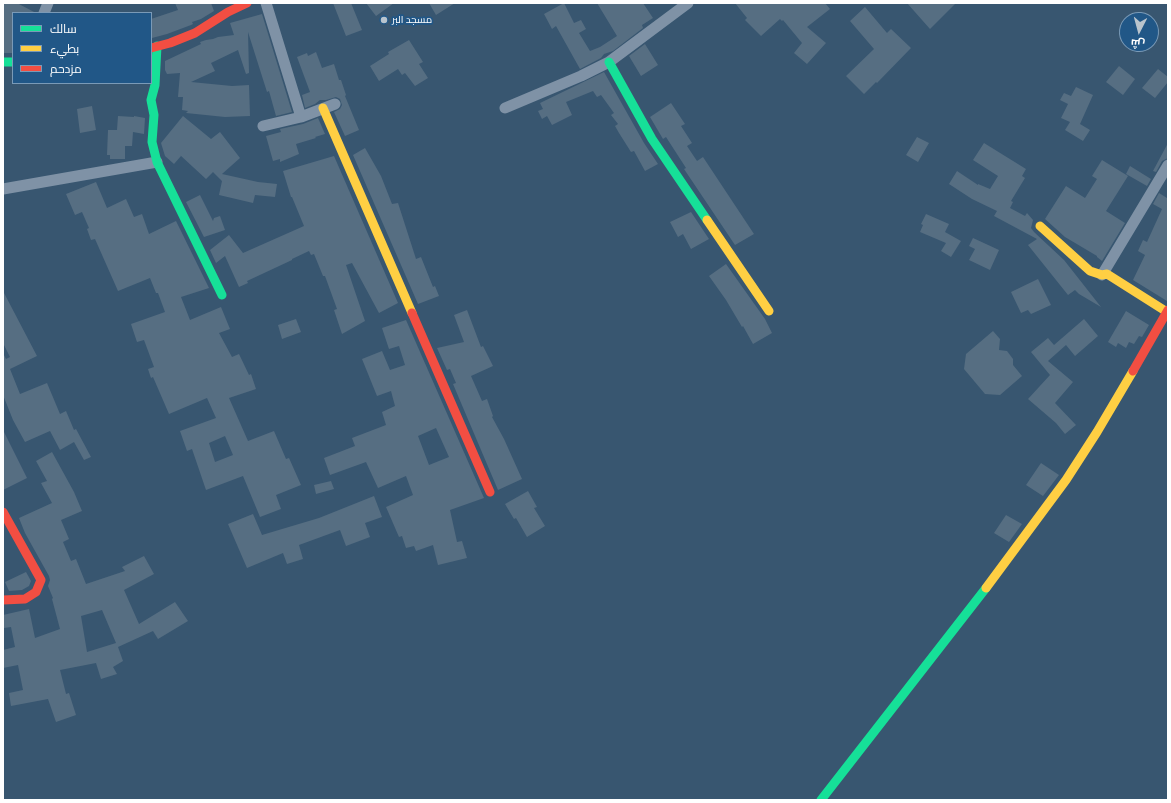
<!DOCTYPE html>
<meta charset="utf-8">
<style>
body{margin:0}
#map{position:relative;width:1171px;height:803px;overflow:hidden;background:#385670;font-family:"Roboto Condensed",Cairo,sans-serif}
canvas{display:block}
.frame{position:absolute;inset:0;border:4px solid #fff;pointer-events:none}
.legend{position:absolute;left:12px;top:12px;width:140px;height:72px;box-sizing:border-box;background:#215787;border:1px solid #7a9ab7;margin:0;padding:5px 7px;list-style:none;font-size:12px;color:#fff}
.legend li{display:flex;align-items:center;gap:8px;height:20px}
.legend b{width:20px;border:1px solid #7a9ab7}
.north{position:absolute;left:1119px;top:12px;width:40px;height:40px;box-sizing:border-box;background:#215787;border:1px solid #7a9ab7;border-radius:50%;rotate:186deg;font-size:11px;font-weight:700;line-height:16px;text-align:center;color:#fff}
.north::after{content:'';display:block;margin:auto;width:14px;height:18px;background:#b9c4cd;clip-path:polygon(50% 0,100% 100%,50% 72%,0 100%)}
</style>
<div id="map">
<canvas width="1171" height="803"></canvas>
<div class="frame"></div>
<ul class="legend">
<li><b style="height:5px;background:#16e098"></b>سالك</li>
<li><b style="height:5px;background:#ffcf43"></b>بطيء</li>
<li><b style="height:5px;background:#f24e42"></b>مزدحم</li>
</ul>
<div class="north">ش</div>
</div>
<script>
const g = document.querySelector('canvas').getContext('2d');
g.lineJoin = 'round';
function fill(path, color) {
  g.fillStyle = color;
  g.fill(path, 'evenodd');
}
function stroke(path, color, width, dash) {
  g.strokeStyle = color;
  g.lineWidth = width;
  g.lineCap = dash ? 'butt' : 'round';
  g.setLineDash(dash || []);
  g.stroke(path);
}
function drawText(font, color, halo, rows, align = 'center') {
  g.font = font + ' "Roboto Condensed",Cairo,sans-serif';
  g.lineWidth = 3.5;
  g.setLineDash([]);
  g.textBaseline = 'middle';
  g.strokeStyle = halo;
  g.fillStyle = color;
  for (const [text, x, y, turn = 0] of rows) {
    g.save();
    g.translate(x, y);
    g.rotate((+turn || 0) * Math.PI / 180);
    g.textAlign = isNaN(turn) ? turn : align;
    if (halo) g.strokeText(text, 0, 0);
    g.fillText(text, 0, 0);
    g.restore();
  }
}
fill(new Path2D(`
 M 3,3 L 17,3 L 36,13 L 13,13 L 13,53 L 3,53 Z
 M 175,3 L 211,3 L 214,11 L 201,19 L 192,22 L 193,24 L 191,25 L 167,34 L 152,38 L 151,34 L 151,19 L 178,10 Z
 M 333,3 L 351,3 L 362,30 L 346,36 Z
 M 366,3 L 394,3 L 376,16 Z
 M 429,3 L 455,3 L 436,15 Z
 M 564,3 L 574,23 L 581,20 L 586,29 L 579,33 L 590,51 L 600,47 L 617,36 L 597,3 L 643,3 L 653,18 L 642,25 L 643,28 L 613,51 L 604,54 L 601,58 L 580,69 L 556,26 L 552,29 L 544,14 Z
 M 735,3 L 825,3 L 830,9 L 807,27 L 826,43 L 807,64 L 794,53 L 802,43 L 783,20 L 782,21 L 780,19 L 761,36 L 745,20 L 747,18 Z
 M 907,3 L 956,3 L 930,29 Z
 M 865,7 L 887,33 L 891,29 L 911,48 L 877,83 L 876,82 L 864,94 L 846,76 L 874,49 L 850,21 Z
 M 262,14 L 292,112 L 276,116 L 269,91 L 267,92 L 248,32 L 249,73 L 246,74 L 238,50 L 211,63 L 215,71 L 191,82 L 232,86 L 249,85 L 250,116 L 225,117 L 186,113 L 188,111 L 182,110 L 183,97 L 178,97 L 180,73 L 167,74 L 165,70 L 165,61 L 201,44 L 200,42 L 206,40 L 213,39 L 218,37 L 234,35 L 230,23 Z
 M 409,40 L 423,62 L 419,64 L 428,78 L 415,86 L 405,73 L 402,75 L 398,69 L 379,81 L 370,66 L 389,54 L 388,52 Z
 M 645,44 L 658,65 L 641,76 L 629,56 Z
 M 316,52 L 322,68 L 334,64 L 339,80 L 341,80 L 346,95 L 345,96 L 359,130 L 345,136 L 334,112 L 340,109 L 342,105 L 340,99 L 336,97 L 326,100 L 320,100 L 315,104 L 305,108 L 302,95 L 310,92 L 297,57 L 307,53 L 308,56 Z
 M 1119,66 L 1135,79 L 1123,95 L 1106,82 Z
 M 1158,69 L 1168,77 L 1168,82 L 1155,98 L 1142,88 Z
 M 604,72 L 644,143 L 658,164 L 645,171 L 634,151 L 631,152 L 619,133 L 615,126 L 618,124 L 611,115 L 614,113 L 601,95 L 597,97 L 593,91 L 566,102 L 572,115 L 552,125 L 547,116 L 542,119 L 538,111 L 543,109 L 540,103 Z
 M 1076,87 L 1093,95 L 1080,124 L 1090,130 L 1083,141 L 1065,130 L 1070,122 L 1061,118 L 1068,104 L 1060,100 L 1064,93 L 1071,96 Z
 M 671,103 L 685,124 L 681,126 L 692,143 L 687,146 L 697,161 L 703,157 L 754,234 L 735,245 L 684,169 L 686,168 L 666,137 L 663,139 L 650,117 Z
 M 92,106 L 96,130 L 80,133 L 77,109 Z
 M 118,116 L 134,117 L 134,116 L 145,118 L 144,134 L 133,132 L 132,146 L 125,146 L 125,159 L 110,159 L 110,155 L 107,155 L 108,130 L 117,130 Z
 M 183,116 L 211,139 L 220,132 L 240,158 L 222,174 L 258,182 L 277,184 L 275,197 L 255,195 L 253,203 L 219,195 L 222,181 L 213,172 L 206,179 L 180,155 L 181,156 L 174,164 L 165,156 L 161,143 Z
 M 318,118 L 325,134 L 315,137 L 316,138 L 296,144 L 299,154 L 280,162 L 280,159 L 273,161 L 266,136 L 281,132 L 280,129 L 303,124 Z
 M 917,137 L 929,143 L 918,162 L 906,155 Z
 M 984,143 L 1026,169 L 1022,176 L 1025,178 L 1011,201 L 1013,202 L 1010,208 L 1025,216 L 1027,213 L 1033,220 L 1031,228 L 1034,232 L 1064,260 L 1101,307 L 1079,294 L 1075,290 L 1068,295 L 1028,245 L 1037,239 L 994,216 L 997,211 L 972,199 L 949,184 L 957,171 L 978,185 L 978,184 L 990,189 L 998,176 L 973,160 Z
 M 1168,143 L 1168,158 L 1162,161 L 1156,172 L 1153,171 Z
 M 365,148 L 381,176 L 392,204 L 398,203 L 416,259 L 421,257 L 433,287 L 435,286 L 439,296 L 418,304 L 353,155 Z
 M 334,156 L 398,303 L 379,313 L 352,263 L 346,265 L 365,321 L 342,334 L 334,310 L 337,309 L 325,276 L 323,276 L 314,254 L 311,255 L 309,251 L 292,259 L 292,260 L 247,281 L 248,283 L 239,287 L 225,256 L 216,263 L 210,250 L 229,235 L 243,253 L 304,226 L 292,197 L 291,197 L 283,171 Z
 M 1102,160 L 1128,176 L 1106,211 L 1125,223 L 1102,261 L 1097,257 L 1097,256 L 1065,237 L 1045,219 L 1066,186 L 1085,198 L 1097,179 L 1092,176 Z
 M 1130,166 L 1151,179 L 1147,186 L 1126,174 Z
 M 96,182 L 107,208 L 126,199 L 134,217 L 142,214 L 149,234 L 176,221 L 209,288 L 181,297 L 190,320 L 221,307 L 230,329 L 219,333 L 232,357 L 239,354 L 249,375 L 251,374 L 256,389 L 229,398 L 248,441 L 274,431 L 286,459 L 289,458 L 301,485 L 276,495 L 281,509 L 260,517 L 243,476 L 206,490 L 192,449 L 187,451 L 180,431 L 216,418 L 207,398 L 169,414 L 153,377 L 151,378 L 148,369 L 154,367 L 144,340 L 137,342 L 131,324 L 165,312 L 158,293 L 156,293 L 150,278 L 118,291 L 95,239 L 91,240 L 87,229 L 89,228 L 82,212 L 75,215 L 66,194 ZM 225,436 L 233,455 L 215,462 L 209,443 Z
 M 1159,193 L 1167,198 L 1168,195 L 1168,301 L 1167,301 L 1133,280 L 1145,255 L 1138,251 L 1143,240 L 1147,242 L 1162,209 L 1153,204 Z
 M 200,195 L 213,221 L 214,218 L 220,216 L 225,230 L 204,237 L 186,202 Z
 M 691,212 L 709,239 L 691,249 L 683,234 L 678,237 L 670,222 Z
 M 926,214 L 949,224 L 945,232 L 961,241 L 951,257 L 941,251 L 946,243 L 920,232 L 923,225 L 921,224 Z
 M 973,238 L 999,250 L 990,270 L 969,260 L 975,249 L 969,246 Z
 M 726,264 L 765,319 L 772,333 L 753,344 L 743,326 L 742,327 L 726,300 L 709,276 Z
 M 1038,279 L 1051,305 L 1031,314 L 1028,310 L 1021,313 L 1011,292 Z
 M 3,291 L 37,356 L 10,369 L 20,394 L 47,383 L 60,414 L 66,411 L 74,430 L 76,429 L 91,457 L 84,460 L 74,442 L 60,450 L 50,431 L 25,442 L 13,420 L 3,395 L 3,353 L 6,359 L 10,357 L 3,343 Z
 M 467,310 L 481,347 L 483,346 L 493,366 L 471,376 L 482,401 L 487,399 L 493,416 L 492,417 L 504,439 L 522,479 L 498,490 L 453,384 L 456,383 L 450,369 L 447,370 L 437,348 L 464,342 L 454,315 Z
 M 1126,311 L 1149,325 L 1142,337 L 1139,336 L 1134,344 L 1129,342 L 1126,348 L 1118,343 L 1116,347 L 1108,342 Z
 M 296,319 L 301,332 L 282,339 L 278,325 Z
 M 1084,319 L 1098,336 L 1075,356 L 1066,345 L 1048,361 L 1073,382 L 1055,403 L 1076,425 L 1065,434 L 1056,423 L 1028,399 L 1050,375 L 1031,352 L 1048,338 L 1054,345 Z
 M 406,320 L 484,498 L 450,510 L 457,542 L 462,541 L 467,558 L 438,565 L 433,545 L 416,551 L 414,546 L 406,548 L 402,536 L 399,537 L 386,507 L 413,495 L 406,476 L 378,488 L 366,462 L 330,475 L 324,458 L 355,446 L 352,438 L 386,425 L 382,412 L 395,406 L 391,391 L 377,396 L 362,359 L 382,351 L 390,370 L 405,365 L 399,346 L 389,349 L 382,328 ZM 436,428 L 449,457 L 429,465 L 418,436 Z
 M 993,331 L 1000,339 L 999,350 L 1007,351 L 1013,359 L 1013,365 L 1022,376 L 1000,395 L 985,394 L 964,369 L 966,354 Z
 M 3,430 L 27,478 L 3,490 Z
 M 52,452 L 74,492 L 82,511 L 61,520 L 69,539 L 63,542 L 71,561 L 76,559 L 86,584 L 125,571 L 122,567 L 144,556 L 154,574 L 124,590 L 139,624 L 175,602 L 188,621 L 158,639 L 153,631 L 118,647 L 123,661 L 113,667 L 117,674 L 101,679 L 96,663 L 60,670 L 66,694 L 69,693 L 76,715 L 56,722 L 48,699 L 11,706 L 9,693 L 23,690 L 18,665 L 3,668 L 3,650 L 15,647 L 11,627 L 4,628 L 3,615 L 29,609 L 35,638 L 60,629 L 52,599 L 53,598 L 48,586 L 50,580 L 49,576 L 25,533 L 19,518 L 52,503 L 41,483 L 47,481 L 36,461 ZM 102,610 L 116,643 L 87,652 L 81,616 Z
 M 1041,463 L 1059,475 L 1043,496 L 1026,485 Z
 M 331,481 L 334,489 L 316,494 L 314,485 Z
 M 528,491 L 537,507 L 534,508 L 545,526 L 527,537 L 516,518 L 514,519 L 505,504 Z
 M 374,496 L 382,517 L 365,523 L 370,537 L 346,546 L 340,530 L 299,545 L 303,559 L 287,564 L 283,553 L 247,568 L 228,524 L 253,514 L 262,535 L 319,518 Z
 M 1006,515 L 1022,524 L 1009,542 L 994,533 Z
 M 26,572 L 31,581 L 29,586 L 22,590 L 9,591 L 5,582 Z`), '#566e82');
stroke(new Path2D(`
 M 266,3 L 301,117
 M 44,13 L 48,3
 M 505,108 L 581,76 L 609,62 L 688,3
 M 263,126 L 301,117 L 335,104
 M 3,189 L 157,162
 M 1102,275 L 1168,165`), '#7f92a6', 11);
stroke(new Path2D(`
 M 157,46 L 155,85 L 151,100 L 154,115 L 152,142 L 157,162 L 222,295
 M 3,62 L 13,62
 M 609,62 L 652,139 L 707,220
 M 821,800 L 986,588`), '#16e098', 9);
stroke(new Path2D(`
 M 323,108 L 412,313
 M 707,220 L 769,311
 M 1040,226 L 1090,271 L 1102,275 L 1107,274 L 1167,312
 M 986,588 L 1066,480 L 1097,432 L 1133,371`), '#ffcf43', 9);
stroke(new Path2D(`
 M 151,48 L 170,43 L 195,33 L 228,12 L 247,3
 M 412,313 L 490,492
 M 1133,371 L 1168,310
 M 3,512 L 41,580 L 36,592 L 25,599 L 3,600`), '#f24e42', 9);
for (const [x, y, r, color] of [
 [384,20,4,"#b9c4cd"]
]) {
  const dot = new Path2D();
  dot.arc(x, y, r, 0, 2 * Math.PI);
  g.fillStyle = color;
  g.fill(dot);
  stroke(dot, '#215787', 1.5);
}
drawText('10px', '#fff', '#215787', [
 ["مسجد البر",392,20]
], 'left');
</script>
